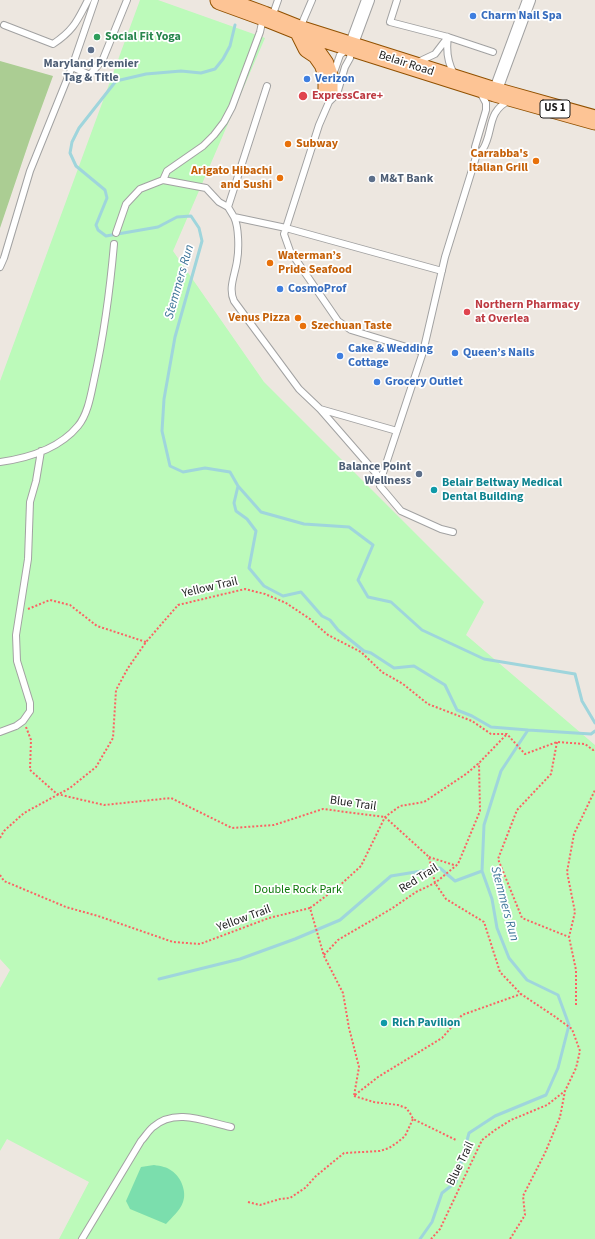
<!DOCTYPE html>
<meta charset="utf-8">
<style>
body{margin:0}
canvas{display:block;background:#ede7e0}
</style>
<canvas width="595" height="1239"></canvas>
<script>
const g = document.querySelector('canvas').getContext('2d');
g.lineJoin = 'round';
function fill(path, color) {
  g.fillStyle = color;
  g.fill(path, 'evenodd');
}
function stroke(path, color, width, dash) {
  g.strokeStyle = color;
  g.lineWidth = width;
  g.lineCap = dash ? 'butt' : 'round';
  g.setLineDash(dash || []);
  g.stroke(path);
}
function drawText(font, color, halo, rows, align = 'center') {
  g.font = font + ' "Source Sans 3",sans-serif';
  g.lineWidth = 3.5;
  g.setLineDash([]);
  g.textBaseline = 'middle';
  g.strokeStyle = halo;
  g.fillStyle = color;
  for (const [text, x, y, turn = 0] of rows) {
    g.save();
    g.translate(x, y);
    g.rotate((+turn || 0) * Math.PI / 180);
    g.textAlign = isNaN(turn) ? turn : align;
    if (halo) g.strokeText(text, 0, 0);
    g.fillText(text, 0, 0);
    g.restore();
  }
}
fill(new Path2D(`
 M 0,61 L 53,76 L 30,139 L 0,228 Z`), '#abcd93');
fill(new Path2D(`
 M 140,0 L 158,0 L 265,38 L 173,251 L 264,382 L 484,602 L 466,635 L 595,745 L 595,1239 L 59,1239 L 89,1182 L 7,1139 L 0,1151 L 0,988 L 10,970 L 0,959 L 0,381 Z`), '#bcfaba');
fill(new Path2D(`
 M 154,1165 C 161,1166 167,1167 172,1171 C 181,1177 187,1192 183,1202 C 180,1211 172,1217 166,1224 L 130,1209 L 126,1201 L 141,1167 Z`), '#7bdead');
stroke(new Path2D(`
 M 235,25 L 230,46 L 223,59 L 215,69 L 201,73 L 181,71 L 146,74 L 116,81 L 79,128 L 72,142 L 70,153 L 76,166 L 105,190 L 107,198 L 96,225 L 98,230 L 106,236 L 158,227 L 177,217 L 191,216 L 199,228 L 202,241 L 175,337 L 164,399 L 162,431 L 170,466 L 183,472 L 205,468 L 230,472 L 238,486 L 261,512 L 304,524 L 349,527 L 373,545 L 358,580 L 368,597 L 391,602 L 422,630 L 484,659 L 575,674 L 582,701 L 595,723
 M 238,486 L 234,503 L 236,511 L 247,519 L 256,531 L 249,568 L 264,586 L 283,596 L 301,592 L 322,616 L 330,620 L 338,630 L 364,651 L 371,653 L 394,668 L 414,666 L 445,685 L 457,710 L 472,716 L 491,727 L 528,730
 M 159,979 L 240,959 L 295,939 L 340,920 L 391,876 L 440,868 L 455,881 L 482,871
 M 420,1239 L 432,1222 L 442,1193 L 456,1182 L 469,1133 L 495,1116 L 546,1095 L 558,1068 L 569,1025 L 558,995 L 527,980 L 509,958 L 497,928 L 492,899 L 482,871 L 484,825 L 501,771 L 528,730 L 591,734 L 595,731`), '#9fd5dc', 3);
const service = new Path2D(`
 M 397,0 L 390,22 L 448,37 L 493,52
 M 272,17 L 278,0
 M 4,25 L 53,44 C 74,30 77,21 88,0
 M 300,28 L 312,0
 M 448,37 C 446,50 448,63 454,74
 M 351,48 L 350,58 L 345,67 L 337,94 L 329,102 L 319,125 L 284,234 L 290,251 L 338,321 L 351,330 L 423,352 L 445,257 L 476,157 C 478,154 481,152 483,149 C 494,131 486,112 510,100
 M 418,62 L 435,54 L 448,37
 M 72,67 L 90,75 L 103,59 L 127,0
 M 333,75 L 340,55 L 347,49
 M 476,157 L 475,147 L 486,110 L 486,103 L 480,92
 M 163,180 L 206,188 L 219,202 L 228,207 L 234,217 L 286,228 L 442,271
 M 228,207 L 267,86
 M 234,217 C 239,227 239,250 237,261 C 235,275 228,288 234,301 L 299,389 L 320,409 L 397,431
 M 116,233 L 126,204 L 140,189 L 163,180 L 167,171 L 203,146 L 214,135 L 224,122 L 232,107 L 260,32 L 263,18
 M 0,267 L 4,258 L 30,171 L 72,67 L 95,0
 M 320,409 L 381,479 L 380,486 L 401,511 L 441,529 L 453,532
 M 0,462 C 29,458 59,449 78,426 C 88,414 91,394 94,380 C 104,335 110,290 114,244
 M 381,479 L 423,352
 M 0,732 L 16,726 L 23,721 L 30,711 L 30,703 L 17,661 L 16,635 L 28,559 L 30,502 L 36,481 L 41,451
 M 82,1239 L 141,1141 C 145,1137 148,1131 153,1127 C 175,1107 207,1122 231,1127`);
const minor = new Path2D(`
 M 351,46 L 368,0
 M 495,92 L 529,0`);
const primary = new Path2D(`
 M 220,0 L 264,16 L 299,30 L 495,92 L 595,120
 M 299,30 L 308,48 L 317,54 L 324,64 L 328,75 L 328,91`);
stroke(service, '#a2a2a2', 8);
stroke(minor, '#a2a2a2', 14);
stroke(primary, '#915100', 21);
stroke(new Path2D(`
 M 28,609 L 50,600 L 70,605 L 97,626 L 146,642
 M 26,727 L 31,740 L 30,770 L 57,794 L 104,805 L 171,798 L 232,828 L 274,825 L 323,809 L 385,817 L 429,857 L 435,883 L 446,899 L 484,922 L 500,972 L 521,994 L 554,1016 L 572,1029 L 580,1051 L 576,1068 L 565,1091 L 547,1105 L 511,1120 L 495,1130 L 482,1140 L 440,1229 L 431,1239
 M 557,742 L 551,774 L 517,810 L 498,859 L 522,918 L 569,937
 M 0,838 L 4,831 L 24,813 L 70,788 L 96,767 L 113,738 L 116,690 L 128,668 L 146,642 L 178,605 L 245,589 L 265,594 L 286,603 L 310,619 L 328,635 L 361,652 L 382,672 L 403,684 L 428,704 L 472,721 L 491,734 L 507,734 L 525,754 L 557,742 L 585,744 L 593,750 L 595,749
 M 429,857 L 454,865
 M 0,875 L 4,881 L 66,907 L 98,916 L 173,942 L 200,944 L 269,918 L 310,908 L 324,956 L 343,993 L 349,1028 L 359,1067 L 354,1096
 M 310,908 L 338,887 L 361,866 L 385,817 L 400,806 L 424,802 L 466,774 L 479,763 L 507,734
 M 324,955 L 338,940 L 391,909 L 416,892 L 435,883 L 458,864 L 480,811 L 479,763
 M 576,1005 L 576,970 L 569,937 L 575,912 L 567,872 L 574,834 L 595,790
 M 355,1095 L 378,1077 L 442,1038 L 462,1015 L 521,994
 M 354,1096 L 374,1102 L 398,1105 L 406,1108 L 410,1113 L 413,1119 L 456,1140
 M 248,1202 L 260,1205 L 280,1199 L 290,1198 L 305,1188 L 316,1176 L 344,1153 L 380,1151 L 389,1148 L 398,1142 L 405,1136 L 413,1119
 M 510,1239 L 525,1215 L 523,1196 L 545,1153 L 560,1117 L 565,1091`), '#fb6263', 2, [2, 2]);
stroke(service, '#fff', 6);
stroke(minor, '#fff', 12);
stroke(primary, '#fdc495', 19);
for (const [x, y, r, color] of [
 [473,16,4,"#3f7fe0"],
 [97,37,4,"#2e9e5b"],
 [91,50,4,"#5c6f8a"],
 [307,79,4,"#3f7fe0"],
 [303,96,5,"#e0444e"],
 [288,144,4,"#e8710a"],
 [536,161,4,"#e8710a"],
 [280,178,4,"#e8710a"],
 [372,179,4,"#5c6f8a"],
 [270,263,4,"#e8710a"],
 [280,289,4,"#3f7fe0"],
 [467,312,4,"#e0444e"],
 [298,318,4,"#e8710a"],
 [303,326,4,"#e8710a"],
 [455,353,4,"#3f7fe0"],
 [340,356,4,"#3f7fe0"],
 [377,382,4,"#3f7fe0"],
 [419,474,4,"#5c6f8a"],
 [434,490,4,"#0f9aa8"],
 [384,1023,4,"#0f9aa8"]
]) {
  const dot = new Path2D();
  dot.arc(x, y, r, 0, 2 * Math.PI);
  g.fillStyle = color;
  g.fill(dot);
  stroke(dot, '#fff', 1.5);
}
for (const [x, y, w] of [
 [555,109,30]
]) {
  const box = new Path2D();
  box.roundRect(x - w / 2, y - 9, w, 18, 3);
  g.fillStyle = '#fff';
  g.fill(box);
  stroke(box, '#1b1b1b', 1);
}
drawText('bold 11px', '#1b1b1b', null, [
 ["US 1",555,109]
]);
drawText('bold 12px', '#366cbe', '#fff', [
 ["Charm Nail Spa",481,16],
 ["Verizon",315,79],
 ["CosmoProf",288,289],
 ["Cake & Wedding",348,349],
 ["Cottage",348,363],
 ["Queen’s Nails",463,353],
 ["Grocery Outlet",385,382]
], 'left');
drawText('bold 12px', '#27864d', '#fff', [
 ["Social Fit Yoga",105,37]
], 'left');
drawText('bold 12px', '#4e5e75', '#fff', [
 ["Maryland Premier",91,64],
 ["Tag & Title",91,78],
 ["M&T Bank",380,179,"left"],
 ["Balance Point",411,467,"right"],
 ["Wellness",411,481,"right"]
]);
drawText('12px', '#1b1b1b', '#fff', [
 ["Belair Road",406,64,18],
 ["Yellow Trail",210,588,-13],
 ["Blue Trail",353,804,8],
 ["Red Trail",419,879,-32],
 ["Yellow Trail",244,919,-20],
 ["Blue Trail",461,1164,-64]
]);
drawText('bold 12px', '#be3a42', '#fff', [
 ["ExpressCare+",312,96],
 ["Northern Pharmacy",475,305],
 ["at Overlea",475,319]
], 'left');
drawText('bold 12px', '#c56008', '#fff', [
 ["Subway",296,144],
 ["Carrabba's",528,154,"right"],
 ["Italian Grill",528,168,"right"],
 ["Arigato Hibachi",272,171,"right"],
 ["and Sushi",272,185,"right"],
 ["Waterman’s",278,256],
 ["Pride Seafood",278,270],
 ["Venus Pizza",290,318,"right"],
 ["Szechuan Taste",311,326]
], 'left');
drawText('bold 12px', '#0d838f', '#fff', [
 ["Belair Beltway Medical",442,483],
 ["Dental Building",442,497],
 ["Rich Pavilion",392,1023]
], 'left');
drawText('12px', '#0c7809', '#fff', [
 ["Double Rock Park",298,890]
]);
drawText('italic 13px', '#42789b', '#fff', [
 ["Stemmers Run",180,282,-74],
 ["Stemmers Run",504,904,75]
]);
</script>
